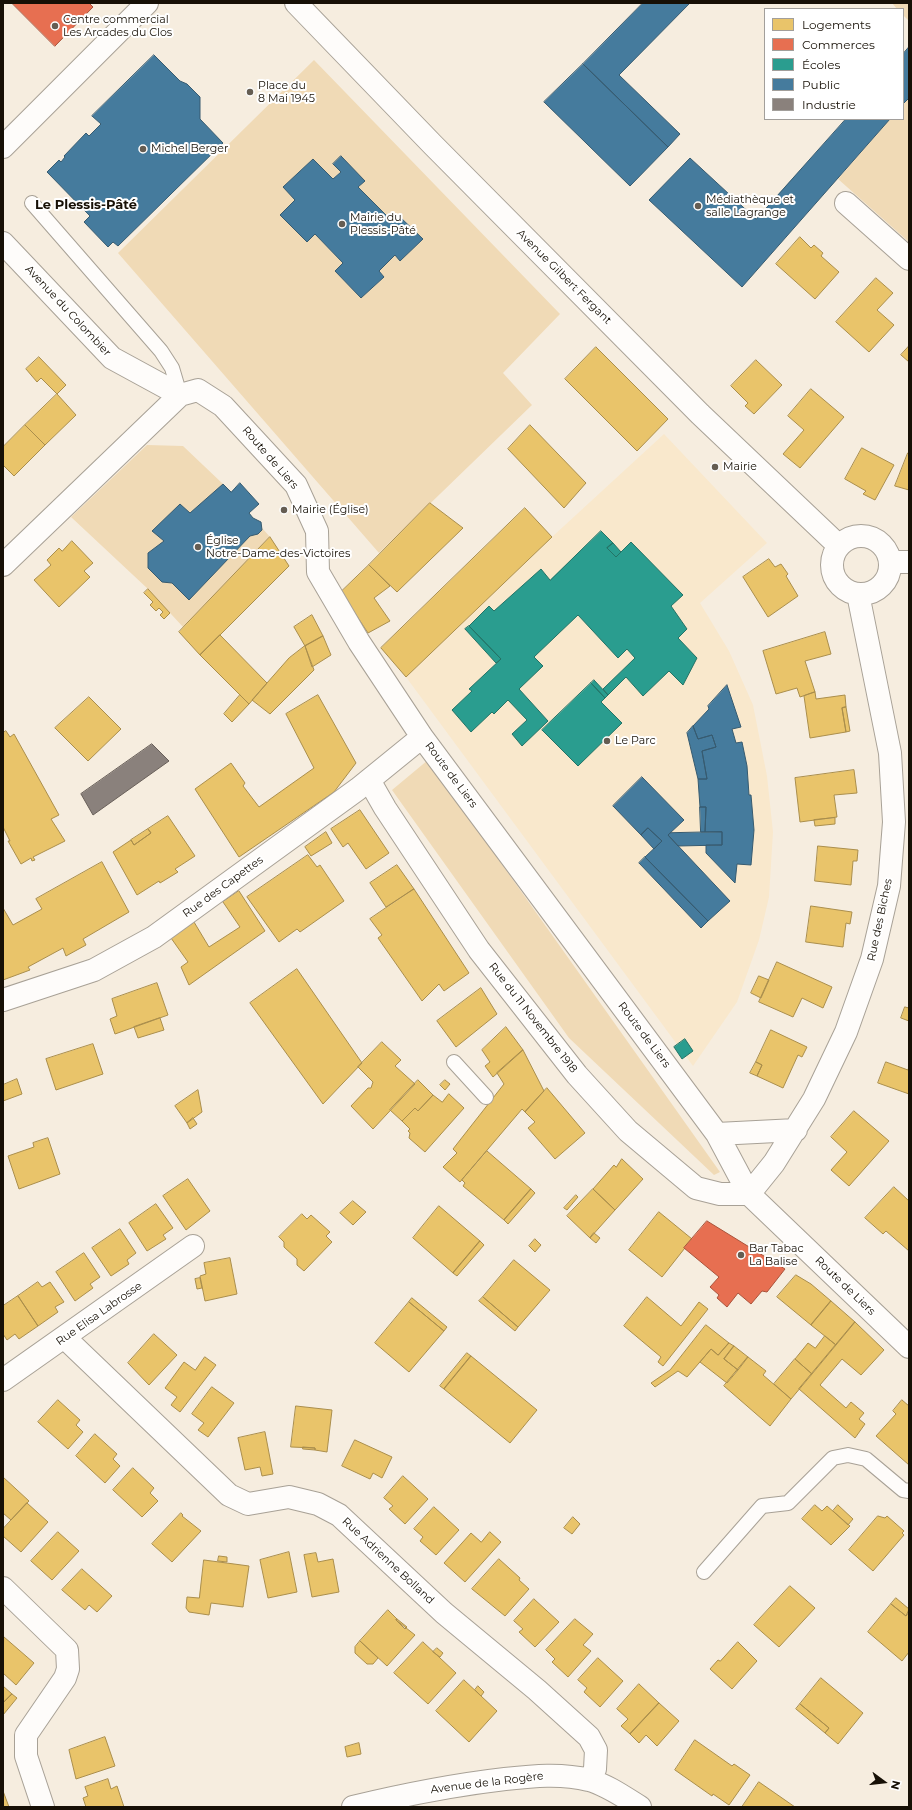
<!DOCTYPE html>
<meta charset="utf-8">
<style>
body{margin:0}
#map{position:relative;width:912px;height:1810px;overflow:hidden;background:#f6eddf;font-family:Montserrat,sans-serif}
canvas{display:block}
.frame{position:absolute;inset:0;border:4px solid #171006;pointer-events:none}
.legend{position:absolute;left:764px;top:8px;width:140px;height:112px;box-sizing:border-box;background:#fff;border:1px solid #a29f9b;margin:0;padding:5px 7px;list-style:none;font-size:12px;color:#171006}
.legend li{display:flex;align-items:center;gap:8px;height:20px}
.legend b{width:20px;border:1px solid #a29f9b}
.north{position:absolute;left:864px;top:1762px;width:40px;height:40px;-webkit-text-stroke:3px #fff;paint-order:stroke;rotate:105deg;font-size:11px;font-weight:700;line-height:16px;text-align:center;color:#171006}
.north::after{content:'';display:block;margin:auto;width:14px;height:18px;background:#171006;clip-path:polygon(50% 0,100% 100%,50% 72%,0 100%)}
</style>
<div id="map">
<canvas width="912" height="1810"></canvas>
<div class="frame"></div>
<ul class="legend">
<li><b style="height:11px;background:#e9c46a"></b>Logements</li>
<li><b style="height:11px;background:#e76f51"></b>Commerces</li>
<li><b style="height:11px;background:#2a9d8f"></b>Écoles</li>
<li><b style="height:11px;background:#457b9d"></b>Public</li>
<li><b style="height:11px;background:#8a817c"></b>Industrie</li>
</ul>
<div class="north">N</div>
</div>
<script>
const g = document.querySelector('canvas').getContext('2d');
g.lineJoin = 'round';
function fill(path, color) {
  g.fillStyle = color;
  g.fill(path, 'evenodd');
}
function stroke(path, color, width, dash) {
  g.strokeStyle = color;
  g.lineWidth = width;
  g.lineCap = dash ? 'butt' : 'round';
  g.setLineDash(dash || []);
  g.stroke(path);
}
function drawText(font, color, halo, rows, align = 'center') {
  g.font = font + ' Montserrat,sans-serif';
  g.lineWidth = 4;
  g.setLineDash([]);
  g.textBaseline = 'middle';
  g.strokeStyle = halo;
  g.fillStyle = color;
  for (const [text, x, y, turn = 0] of rows) {
    g.save();
    g.translate(x, y);
    g.rotate((+turn || 0) * Math.PI / 180);
    g.textAlign = isNaN(turn) ? turn : align;
    if (halo) g.strokeText(text, 0, 0);
    g.fillText(text, 0, 0);
    g.restore();
  }
}
fill(new Path2D(`
 M 664,434 L 767,543 L 700,603 L 729,651 L 753,705 L 767,776 L 773,832 L 769,897 L 759,940 L 737,1002 L 693,1066 L 406,677 L 552,537 Z`), '#f9e8cc');
fill(new Path2D(`
 M 892,3 L 909,3 L 909,21 L 903,15 L 903,9 L 897,9 Z
 M 314,60 L 560,314 L 503,373 L 532,405 L 379,553 L 118,253 ZM 313,159 L 333,179 L 341,172 L 364,181 L 358,187 L 393,222 L 400,216 L 423,239 L 400,260 L 395,255 L 379,271 L 384,277 L 361,298 L 335,271 L 343,263 L 315,234 L 306,241 L 280,215 L 295,200 L 284,187 Z
 M 909,97 L 909,242 L 838,179 L 890,119 L 903,119 L 903,104 Z
 M 147,445 L 183,446 L 223,484 L 270,537 L 217,594 L 183,627 L 148,589 L 71,517 Z
 M 428,760 L 720,1172 L 714,1175 L 569,1038 L 392,790 Z`), '#f0dab6');
const homes = new Path2D(`
 M 800,237 L 811,248 L 814,245 L 823,253 L 821,256 L 839,272 L 815,299 L 776,264 Z
 M 876,278 L 893,293 L 877,310 L 894,325 L 869,352 L 836,322 Z
 M 909,346 L 909,362 L 901,355 Z
 M 596,347 L 668,419 L 637,451 L 565,379 Z
 M 39,357 L 66,385 L 57,394 L 41,378 L 37,382 L 26,369 Z
 M 756,360 L 782,385 L 754,414 L 745,406 L 748,403 L 731,386 Z
 M 811,389 L 844,417 L 800,468 L 783,454 L 804,430 L 788,416 Z
 M 57,394 L 76,415 L 45,445 L 25,425 Z
 M 25,425 L 45,445 L 14,476 L 3,465 L 3,447 Z
 M 530,425 L 586,483 L 564,508 L 508,449 Z
 M 862,448 L 894,465 L 875,500 L 863,494 L 866,491 L 845,479 Z
 M 908,453 L 909,453 L 909,490 L 895,486 Z
 M 430,503 L 463,528 L 397,592 L 369,565 Z
 M 525,508 L 552,537 L 406,677 L 381,648 Z
 M 270,537 L 289,566 L 200,655 L 179,632 Z
 M 72,541 L 93,563 L 84,571 L 90,577 L 59,607 L 34,580 L 51,565 L 47,560 L 59,548 L 62,551 Z
 M 769,559 L 775,567 L 781,564 L 788,574 L 786,576 L 798,596 L 768,617 L 743,577 Z
 M 369,565 L 390,586 L 374,598 L 390,621 L 368,633 L 341,592 Z
 M 148,589 L 170,613 L 164,619 L 160,615 L 163,612 L 159,608 L 156,611 L 150,605 L 153,602 L 144,593 Z
 M 312,615 L 323,636 L 305,646 L 294,627 Z
 M 825,632 L 831,654 L 805,661 L 815,692 L 800,697 L 797,688 L 776,694 L 763,651 Z
 M 220,635 L 267,683 L 249,704 L 200,655 Z
 M 323,636 L 331,655 L 312,667 L 305,646 Z
 M 305,646 L 314,670 L 270,714 L 252,700 L 289,658 Z
 M 815,692 L 816,699 L 845,695 L 846,707 L 842,708 L 846,732 L 810,738 L 804,696 Z
 M 240,695 L 249,704 L 232,722 L 224,714 Z
 M 318,695 L 356,763 L 334,792 L 239,857 L 195,789 L 231,763 L 245,783 L 243,786 L 259,807 L 314,768 L 286,714 Z
 M 89,697 L 121,729 L 88,761 L 55,728 Z
 M 846,707 L 850,731 L 846,732 L 842,708 Z
 M 6,731 L 10,737 L 14,734 L 59,815 L 51,819 L 65,841 L 33,857 L 35,860 L 32,861 L 31,858 L 21,864 L 8,841 L 10,841 L 3,827 L 3,733 Z
 M 854,770 L 857,793 L 834,795 L 837,817 L 800,822 L 795,778 Z
 M 360,810 L 389,853 L 366,869 L 348,843 L 343,847 L 331,829 Z
 M 168,816 L 195,856 L 175,869 L 178,872 L 160,883 L 159,881 L 137,895 L 113,852 L 131,840 L 134,845 L 151,833 L 148,829 Z
 M 835,818 L 835,824 L 815,826 L 814,820 Z
 M 148,829 L 151,833 L 134,845 L 131,840 Z
 M 326,832 L 332,843 L 311,856 L 305,847 Z
 M 818,846 L 858,850 L 857,861 L 853,861 L 851,885 L 815,881 Z
 M 308,855 L 317,867 L 320,865 L 344,901 L 300,932 L 297,929 L 279,942 L 247,897 Z
 M 102,862 L 129,912 L 83,939 L 86,945 L 66,956 L 63,948 L 28,967 L 30,970 L 3,980 L 3,908 L 13,925 L 42,909 L 36,899 Z
 M 397,865 L 414,889 L 386,907 L 370,883 Z
 M 414,889 L 469,973 L 444,991 L 439,984 L 422,1001 L 378,938 L 382,935 L 370,919 Z
 M 239,891 L 265,931 L 189,985 L 181,967 L 188,962 L 171,938 L 194,922 L 209,947 L 240,927 L 223,902 Z
 M 811,906 L 852,912 L 850,924 L 846,923 L 843,947 L 806,942 Z
 M 777,962 L 832,987 L 823,1008 L 802,998 L 793,1017 L 759,1002 Z
 M 297,969 L 362,1063 L 323,1104 L 250,1003 Z
 M 759,976 L 769,980 L 761,998 L 751,993 Z
 M 157,983 L 168,1015 L 115,1034 L 110,1019 L 117,1016 L 112,999 Z
 M 481,988 L 497,1014 L 456,1047 L 437,1021 Z
 M 905,1007 L 909,1008 L 909,1021 L 901,1018 Z
 M 160,1018 L 164,1030 L 138,1038 L 134,1027 Z
 M 506,1027 L 523,1050 L 493,1077 L 485,1066 L 490,1062 L 482,1050 Z
 M 771,1030 L 807,1047 L 802,1057 L 798,1055 L 783,1088 L 757,1076 L 762,1065 L 756,1062 Z
 M 382,1042 L 401,1060 L 395,1066 L 415,1084 L 373,1129 L 351,1106 L 368,1088 L 371,1088 L 373,1082 L 358,1067 Z
 M 93,1044 L 103,1074 L 56,1090 L 46,1059 Z
 M 523,1050 L 544,1091 L 525,1112 L 522,1109 L 460,1182 L 443,1167 L 457,1153 L 453,1149 L 504,1084 L 497,1073 Z
 M 756,1062 L 762,1065 L 757,1076 L 750,1073 Z
 M 886,1062 L 908,1070 L 909,1066 L 909,1094 L 878,1083 Z
 M 17,1079 L 22,1094 L 3,1101 L 3,1085 Z
 M 418,1080 L 433,1095 L 418,1111 L 415,1108 L 402,1121 L 390,1110 Z
 M 445,1080 L 450,1084 L 445,1090 L 440,1085 Z
 M 547,1088 L 585,1133 L 555,1159 L 528,1128 L 535,1122 L 525,1112 Z
 M 198,1090 L 202,1112 L 187,1123 L 175,1106 Z
 M 449,1094 L 464,1108 L 425,1152 L 409,1138 L 410,1133 L 408,1131 L 410,1129 L 402,1121 L 415,1108 L 418,1111 L 433,1095 L 442,1102 Z
 M 854,1111 L 889,1141 L 849,1186 L 831,1170 L 847,1152 L 831,1137 Z
 M 193,1118 L 197,1124 L 190,1129 L 187,1123 Z
 M 48,1138 L 60,1174 L 19,1189 L 8,1156 L 34,1147 L 33,1143 Z
 M 487,1151 L 531,1189 L 504,1220 L 463,1186 L 465,1183 L 462,1180 Z
 M 622,1159 L 643,1179 L 615,1210 L 593,1189 L 614,1165 L 616,1167 Z
 M 188,1179 L 210,1211 L 186,1230 L 163,1196 Z
 M 894,1187 L 909,1201 L 909,1251 L 886,1231 L 883,1234 L 865,1218 Z
 M 531,1189 L 535,1193 L 508,1224 L 504,1220 Z
 M 593,1189 L 615,1210 L 590,1238 L 567,1216 Z
 M 576,1195 L 578,1197 L 567,1210 L 564,1208 Z
 M 353,1201 L 366,1212 L 353,1225 L 340,1213 Z
 M 156,1204 L 173,1228 L 163,1235 L 166,1239 L 147,1251 L 129,1223 Z
 M 439,1206 L 480,1241 L 453,1273 L 413,1238 Z
 M 659,1212 L 692,1239 L 662,1277 L 629,1250 Z
 M 302,1214 L 307,1219 L 311,1215 L 330,1232 L 326,1236 L 332,1242 L 304,1271 L 297,1265 L 297,1259 L 284,1247 L 284,1242 L 279,1237 Z
 M 120,1229 L 136,1253 L 127,1260 L 129,1264 L 111,1276 L 92,1248 Z
 M 594,1233 L 600,1238 L 596,1243 L 590,1238 Z
 M 535,1239 L 541,1245 L 535,1252 L 529,1246 Z
 M 480,1241 L 484,1245 L 457,1276 L 453,1273 Z
 M 84,1253 L 100,1277 L 90,1284 L 93,1288 L 75,1301 L 56,1272 Z
 M 230,1258 L 237,1294 L 205,1301 L 200,1276 L 206,1274 L 204,1263 Z
 M 514,1260 L 550,1290 L 518,1327 L 483,1297 Z
 M 796,1275 L 811,1284 L 831,1301 L 811,1325 L 777,1297 Z
 M 200,1278 L 202,1288 L 197,1289 L 195,1279 Z
 M 38,1282 L 42,1287 L 50,1282 L 64,1302 L 55,1307 L 58,1312 L 38,1326 L 18,1296 Z
 M 18,1296 L 38,1326 L 19,1339 L 15,1334 L 7,1340 L 3,1334 L 3,1306 Z
 M 483,1297 L 518,1327 L 515,1331 L 479,1301 Z
 M 647,1297 L 681,1326 L 699,1302 L 708,1309 L 663,1366 L 658,1362 L 661,1357 L 624,1326 Z
 M 412,1298 L 447,1327 L 444,1331 L 409,1302 Z
 M 831,1301 L 855,1322 L 836,1345 L 811,1325 Z
 M 409,1302 L 444,1331 L 409,1372 L 375,1343 Z
 M 855,1322 L 884,1350 L 861,1375 L 842,1359 L 820,1385 L 846,1408 L 851,1402 L 864,1413 L 859,1419 L 865,1424 L 855,1438 L 799,1389 Z
 M 706,1325 L 729,1343 L 718,1355 L 711,1349 L 687,1377 L 678,1371 L 655,1387 L 651,1383 L 670,1370 Z
 M 154,1334 L 177,1355 L 149,1385 L 128,1363 Z
 M 825,1336 L 836,1345 L 812,1374 L 795,1359 L 808,1343 L 815,1348 Z
 M 729,1343 L 734,1346 L 724,1359 L 738,1370 L 727,1383 L 700,1362 L 711,1349 L 718,1355 Z
 M 734,1346 L 748,1357 L 738,1370 L 724,1359 Z
 M 467,1353 L 471,1356 L 444,1389 L 440,1386 Z
 M 471,1356 L 537,1410 L 510,1443 L 444,1389 Z
 M 205,1357 L 216,1365 L 180,1412 L 171,1405 L 177,1397 L 165,1388 L 184,1362 L 195,1370 Z
 M 748,1357 L 766,1371 L 763,1375 L 791,1399 L 770,1426 L 724,1386 Z
 M 795,1359 L 812,1374 L 791,1399 L 774,1384 Z
 M 212,1387 L 234,1403 L 208,1437 L 198,1430 L 204,1423 L 192,1414 Z
 M 58,1400 L 80,1420 L 76,1425 L 83,1432 L 68,1449 L 38,1422 Z
 M 902,1400 L 909,1406 L 909,1465 L 876,1436 L 896,1414 L 893,1411 Z
 M 296,1406 L 332,1410 L 327,1452 L 315,1450 L 315,1448 L 291,1447 Z
 M 265,1432 L 273,1474 L 262,1476 L 260,1467 L 245,1470 L 238,1438 Z
 M 95,1434 L 117,1454 L 113,1459 L 120,1466 L 105,1483 L 76,1456 Z
 M 355,1440 L 392,1457 L 382,1478 L 373,1473 L 370,1479 L 342,1466 Z
 M 303,1447 L 315,1448 L 315,1450 L 303,1449 Z
 M 133,1468 L 154,1488 L 150,1493 L 158,1501 L 142,1517 L 113,1490 Z
 M 403,1476 L 428,1499 L 405,1524 L 389,1509 L 393,1506 L 384,1498 Z
 M 3,1477 L 29,1501 L 11,1520 L 3,1513 Z
 M 27,1503 L 48,1522 L 21,1552 L 3,1536 L 3,1529 Z
 M 815,1505 L 822,1511 L 827,1506 L 850,1526 L 831,1545 L 802,1519 Z
 M 838,1505 L 853,1519 L 848,1525 L 833,1511 Z
 M 434,1507 L 459,1530 L 436,1555 L 420,1541 L 423,1537 L 414,1529 Z
 M 181,1513 L 183,1515 L 182,1516 L 201,1531 L 172,1562 L 152,1544 Z
 M 878,1516 L 885,1518 L 887,1516 L 904,1531 L 902,1533 L 904,1535 L 873,1571 L 849,1550 Z
 M 573,1517 L 580,1524 L 572,1534 L 564,1528 Z
 M 58,1532 L 79,1551 L 52,1580 L 31,1561 Z
 M 490,1532 L 501,1542 L 465,1582 L 444,1563 L 471,1533 L 481,1542 Z
 M 289,1552 L 297,1592 L 268,1598 L 260,1560 Z
 M 316,1553 L 318,1562 L 333,1559 L 339,1592 L 312,1597 L 304,1555 Z
 M 219,1556 L 227,1557 L 227,1562 L 218,1561 Z
 M 499,1559 L 520,1578 L 519,1580 L 529,1589 L 505,1616 L 472,1589 Z
 M 204,1560 L 249,1566 L 243,1607 L 211,1603 L 209,1615 L 189,1612 L 186,1608 L 187,1597 L 199,1598 Z
 M 82,1569 L 112,1596 L 97,1612 L 89,1605 L 85,1610 L 62,1590 Z
 M 790,1586 L 815,1608 L 779,1647 L 754,1625 Z
 M 896,1598 L 909,1609 L 906,1616 L 891,1604 Z
 M 534,1599 L 559,1622 L 535,1647 L 519,1632 L 523,1629 L 514,1621 Z
 M 891,1604 L 906,1616 L 909,1612 L 909,1652 L 902,1661 L 868,1632 Z
 M 388,1610 L 397,1619 L 396,1620 L 415,1635 L 387,1666 L 360,1641 Z
 M 397,1619 L 407,1627 L 405,1629 L 396,1620 Z
 M 575,1619 L 593,1634 L 583,1645 L 591,1651 L 568,1677 L 552,1662 L 555,1659 L 546,1650 Z
 M 4,1637 L 34,1663 L 16,1685 L 3,1673 Z
 M 360,1641 L 378,1658 L 373,1664 L 367,1664 L 355,1653 L 355,1647 Z
 M 423,1642 L 456,1673 L 428,1704 L 394,1673 Z
 M 738,1642 L 757,1661 L 732,1689 L 710,1669 L 718,1660 L 720,1661 Z
 M 437,1648 L 443,1653 L 440,1657 L 433,1652 Z
 M 598,1658 L 623,1681 L 600,1707 L 584,1692 L 587,1688 L 578,1680 Z
 M 821,1678 L 863,1713 L 838,1744 L 825,1733 L 829,1728 L 800,1704 Z
 M 464,1680 L 497,1711 L 469,1742 L 436,1711 Z
 M 639,1684 L 659,1703 L 630,1734 L 621,1726 L 628,1719 L 617,1709 Z
 M 3,1686 L 12,1694 L 3,1703 Z
 M 478,1686 L 484,1692 L 481,1696 L 475,1690 Z
 M 12,1694 L 17,1698 L 3,1715 L 3,1703 Z
 M 659,1703 L 679,1721 L 657,1746 L 646,1735 L 639,1743 L 630,1734 Z
 M 800,1704 L 829,1728 L 825,1733 L 796,1709 Z
 M 105,1737 L 115,1766 L 76,1779 L 69,1750 Z
 M 695,1740 L 732,1766 L 734,1764 L 750,1775 L 729,1805 L 713,1794 L 712,1796 L 675,1770 Z
 M 359,1743 L 361,1754 L 347,1757 L 345,1747 Z
 M 108,1779 L 111,1789 L 117,1786 L 124,1807 L 86,1807 L 83,1798 L 88,1796 L 85,1787 Z
 M 759,1782 L 795,1807 L 742,1807 Z
 M 3,1791 L 9,1807 L 3,1807 Z`);
fill(homes, '#e9c46a');
stroke(homes, '#aa8e4c', 1);
const shops = new Path2D(`
 M 12,3 L 89,3 L 93,7 L 55,46 Z
 M 707,1221 L 785,1269 L 767,1292 L 762,1291 L 751,1304 L 738,1293 L 727,1307 L 717,1298 L 719,1295 L 710,1287 L 719,1277 L 684,1248 Z`);
fill(shops, '#e76f51');
stroke(shops, '#a9523a', 1);
const schools = new Path2D(`
 M 601,531 L 613,543 L 607,548 L 616,557 L 631,542 L 683,595 L 671,606 L 687,629 L 678,638 L 697,658 L 683,685 L 669,671 L 643,696 L 626,677 L 608,695 L 603,689 L 635,658 L 627,649 L 618,658 L 578,615 L 534,657 L 543,666 L 519,689 L 548,721 L 522,746 L 512,734 L 527,720 L 508,700 L 494,714 L 492,712 L 471,732 L 452,710 L 472,691 L 469,689 L 501,659 L 469,626 L 489,606 L 494,611 L 541,569 L 550,580 Z
 M 613,543 L 621,552 L 616,557 L 607,548 Z
 M 469,626 L 501,659 L 496,663 L 465,629 Z
 M 594,680 L 608,695 L 605,698 L 591,683 Z
 M 591,683 L 605,698 L 601,702 L 622,723 L 578,766 L 542,730 Z
 M 685,1039 L 693,1051 L 682,1059 L 674,1047 Z`);
fill(schools, '#2a9d8f');
stroke(schools, '#247366', 1);
const public = new Path2D(`
 M 643,3 L 690,3 L 619,75 L 680,134 L 668,147 L 583,64 Z
 M 909,47 L 909,98 L 903,104 L 903,54 Z
 M 154,55 L 180,81 L 187,84 L 200,97 L 200,119 L 223,143 L 118,246 L 113,242 L 108,247 L 84,222 L 90,216 L 47,172 L 59,160 L 61,162 L 65,157 L 64,156 L 86,133 L 89,136 L 101,124 L 92,116 Z
 M 583,64 L 668,147 L 630,186 L 544,102 Z
 M 846,119 L 890,119 L 742,287 L 649,200 L 690,158 L 756,219 Z
 M 341,156 L 365,181 L 358,187 L 393,222 L 399,216 L 423,239 L 400,261 L 395,255 L 379,271 L 384,277 L 361,298 L 335,271 L 343,263 L 315,234 L 307,242 L 280,215 L 295,200 L 283,187 L 313,159 L 333,179 L 341,172 L 333,164 Z
 M 240,483 L 259,504 L 249,513 L 253,518 L 261,522 L 262,530 L 258,534 L 250,536 L 189,600 L 172,583 L 162,582 L 148,568 L 148,553 L 164,541 L 152,531 L 180,504 L 190,513 L 223,484 L 231,492 Z
 M 727,685 L 741,727 L 732,729 L 736,743 L 742,742 L 747,766 L 749,795 L 751,795 L 754,830 L 751,865 L 737,864 L 735,883 L 706,853 L 706,845 L 722,845 L 722,832 L 705,832 L 706,807 L 700,807 L 698,779 L 707,779 L 702,751 L 716,747 L 712,735 L 698,739 L 693,726 L 709,709 L 708,706 Z
 M 693,726 L 698,739 L 712,735 L 716,747 L 702,751 L 707,779 L 698,779 L 687,733 Z
 M 642,777 L 684,820 L 668,835 L 730,901 L 708,921 L 645,857 L 662,841 L 648,828 L 641,835 L 613,806 Z
 M 700,807 L 706,807 L 705,832 L 701,832 Z
 M 648,828 L 662,841 L 654,849 L 641,835 Z
 M 722,832 L 722,845 L 678,846 L 668,835 L 670,833 Z
 M 645,857 L 708,921 L 701,928 L 639,863 Z`);
fill(public, '#457b9d');
stroke(public, '#375b70', 1);
const industry = new Path2D(`
 M 152,744 L 169,761 L 93,815 L 81,794 Z`);
fill(industry, '#8a817c');
stroke(industry, '#685f59', 1);
const lane = new Path2D(`
 M 32,203 L 161,351 L 172,368 L 180,395
 M 454,1062 L 486,1097
 M 704,1572 L 762,1506 L 788,1503 L 833,1458 L 848,1455 L 866,1459 L 903,1490 L 909,1491`);
const street = new Path2D(`
 M 296,3 L 433,145 L 700,414 L 838,545
 M 3,147 L 147,3
 M 846,203 L 909,259
 M 3,243 L 112,358 L 180,395
 M832 565a29 29 0 1 1 58 0a29 29 0 1 1-58 0Z
 M 891,562 L 909,562
 M 3,565 L 180,395 L 198,390 L 223,406 L 296,485 L 317,531 L 318,572 L 359,642 L 422,737 L 717,1134 L 749,1194 L 909,1347
 M 369,780 L 385,808 L 479,950 L 577,1075 L 628,1131 L 696,1188 L 720,1194 L 749,1194
 M 3,1000 L 94,970 L 154,937 L 358,789 L 422,737
 M 717,1134 L 796,1130
 M 749,1194 L 774,1163 L 814,1099 L 846,1032 L 872,959 L 889,886 L 894,822 L 890,753 L 858,594
 M 65,1338 L 229,1495 L 248,1504 L 289,1497 L 318,1504 L 339,1515 L 444,1613 L 537,1690 L 589,1737 L 596,1750 L 595,1769 L 590,1780
 M 3,1380 L 193,1246
 M 3,1588 L 67,1650 L 68,1669 L 65,1678 L 26,1735 L 26,1756 L 43,1807
 M 353,1807 C 403,1795 453,1785 505,1779 C 533,1776 561,1773 589,1780 C 607,1785 624,1797 640,1807`);
stroke(lane, '#a8a196', 16);
stroke(street, '#a8a196', 24);
stroke(lane, '#fefcfa', 14);
stroke(street, '#fefcfa', 22);
for (const [x, y, r, color] of [
 [55,26,4,"#655d52"],
 [250,92,4,"#655d52"],
 [143,149,4,"#655d52"],
 [698,206,4,"#655d52"],
 [342,224,4,"#655d52"],
 [715,467,4,"#655d52"],
 [284,510,4,"#655d52"],
 [198,547,4,"#655d52"],
 [607,741,4,"#655d52"],
 [741,1255,4,"#655d52"]
]) {
  const dot = new Path2D();
  dot.arc(x, y, r, 0, 2 * Math.PI);
  g.fillStyle = color;
  g.fill(dot);
  stroke(dot, '#fff', 1.5);
}
drawText('11px', '#171006', '#fff', [
 ["Centre commercial",63,20],
 ["Les Arcades du Clos",63,33],
 ["Place du",258,86],
 ["8 Mai 1945",258,99],
 ["Michel Berger",151,149],
 ["Médiathèque et",706,200],
 ["salle Lagrange",706,213],
 ["Mairie du",350,218],
 ["Plessis-Pâté",350,231],
 ["Mairie",723,467],
 ["Mairie (Église)",292,510],
 ["Église",206,541],
 ["Notre-Dame-des-Victoires",206,554],
 ["Le Parc",615,741],
 ["Bar Tabac",749,1249],
 ["La Balise",749,1262]
], 'left');
drawText('11px', '#171006', '#fff', [
 ["Avenue Gilbert Fergant",564,277,45],
 ["Avenue du Colombier",68,311,47],
 ["Route de Liers",270,458,49],
 ["Route de Liers",451,775,53],
 ["Rue des Capettes",223,887,-36],
 ["Rue des Biches",880,920,-78],
 ["Rue du 11 Novembre 1918",533,1018,52],
 ["Route de Liers",644,1035,53],
 ["Route de Liers",845,1286,44],
 ["Rue Elisa Labrosse",99,1314,-35],
 ["Rue Adrienne Bolland",388,1561,43],
 ["Avenue de la Rogère",487,1783,-7]
]);
drawText('bold 13px', '#171006', '#fff', [
 ["Le Plessis-Pâté",86,205]
]);
</script>
